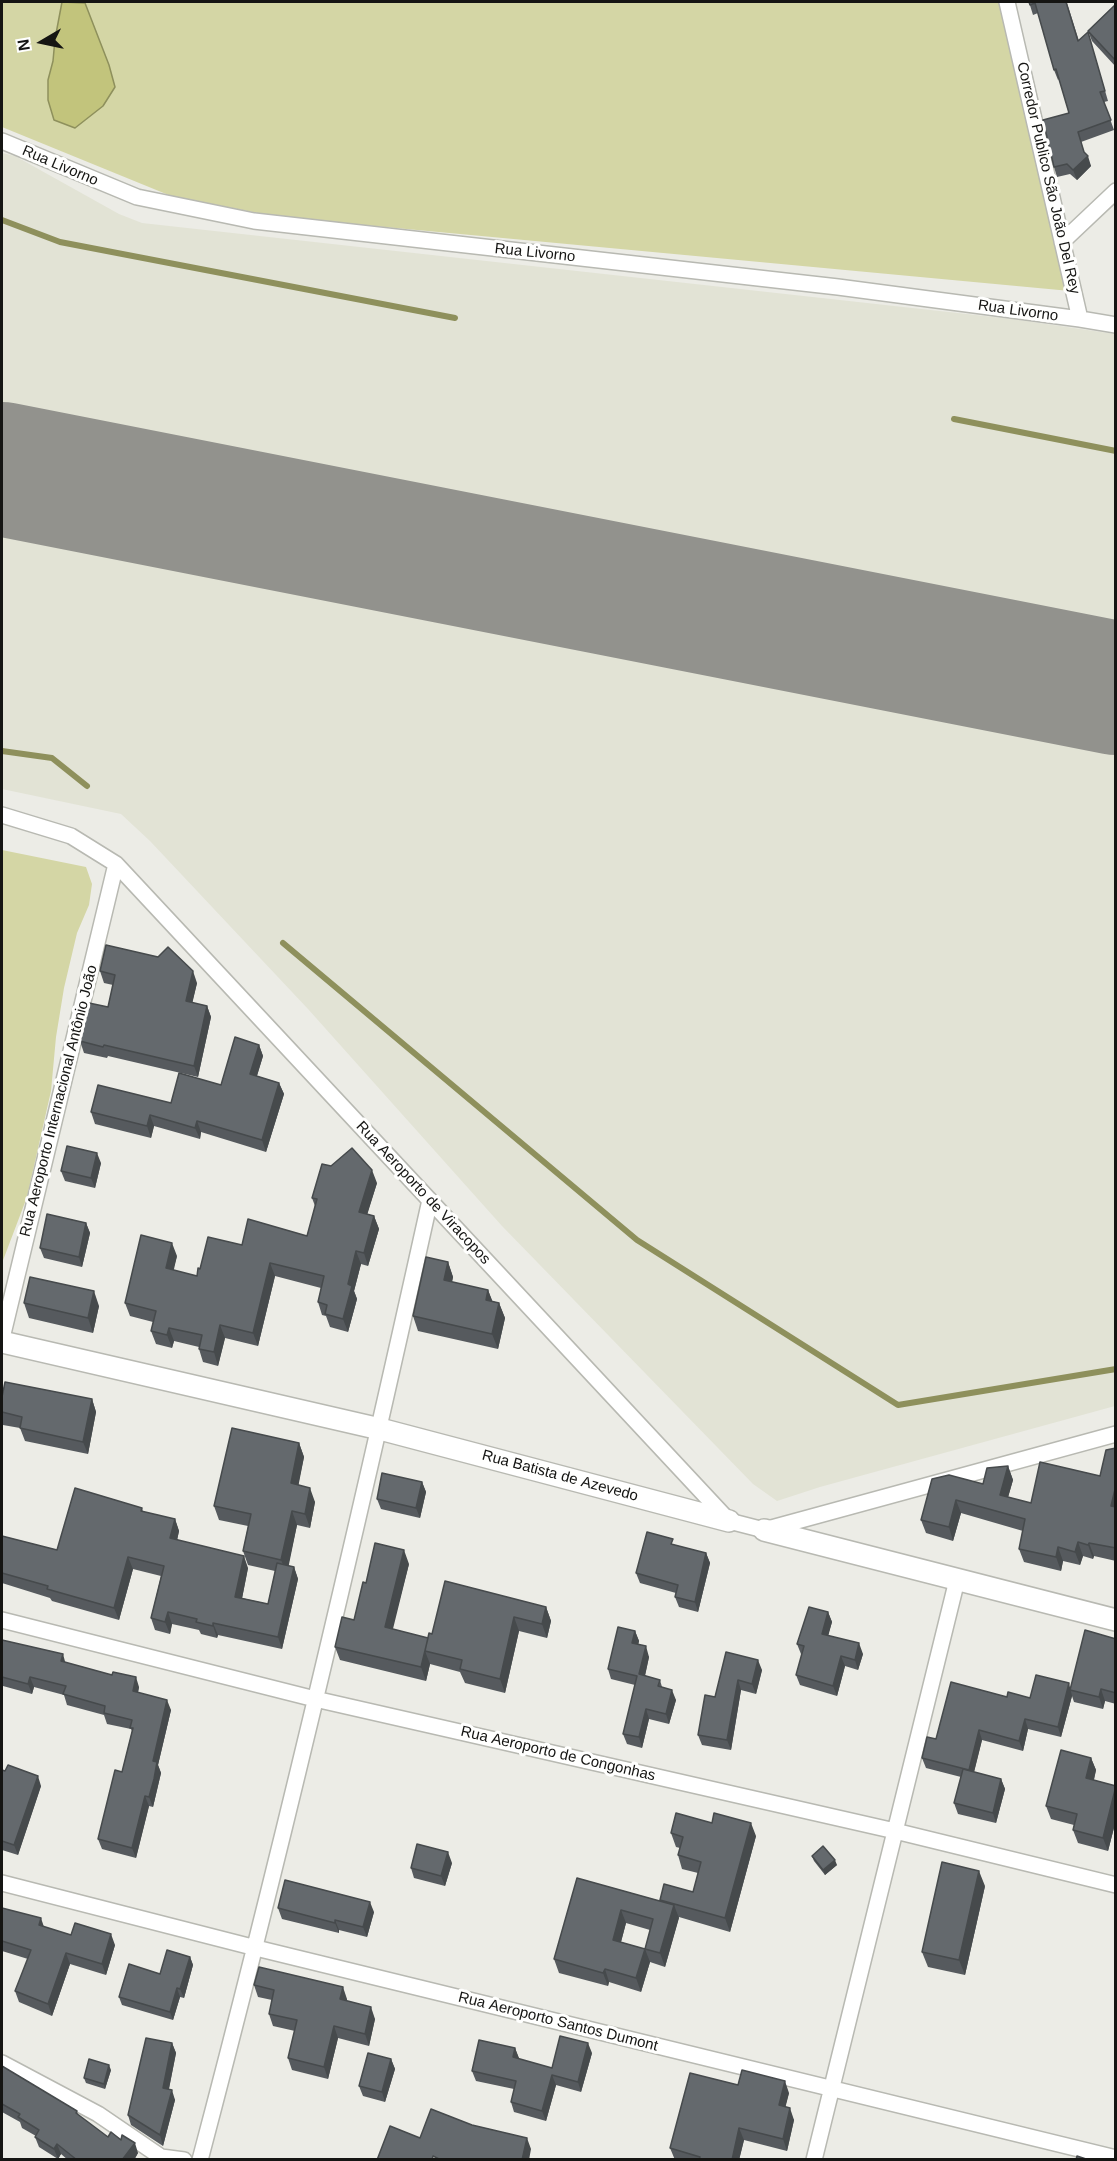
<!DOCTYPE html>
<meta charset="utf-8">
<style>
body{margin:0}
#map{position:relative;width:1117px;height:2161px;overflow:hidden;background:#ecece6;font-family:Helvetica,sans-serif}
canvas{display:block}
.frame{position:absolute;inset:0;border:3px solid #151513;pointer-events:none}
.north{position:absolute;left:12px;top:12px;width:60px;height:60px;-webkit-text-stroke:4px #fffffe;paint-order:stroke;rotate:261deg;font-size:16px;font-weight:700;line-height:24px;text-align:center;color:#151513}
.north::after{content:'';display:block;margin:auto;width:21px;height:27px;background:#151513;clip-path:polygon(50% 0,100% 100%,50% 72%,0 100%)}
</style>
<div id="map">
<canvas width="1117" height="2161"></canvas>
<div class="frame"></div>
<div class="north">N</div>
</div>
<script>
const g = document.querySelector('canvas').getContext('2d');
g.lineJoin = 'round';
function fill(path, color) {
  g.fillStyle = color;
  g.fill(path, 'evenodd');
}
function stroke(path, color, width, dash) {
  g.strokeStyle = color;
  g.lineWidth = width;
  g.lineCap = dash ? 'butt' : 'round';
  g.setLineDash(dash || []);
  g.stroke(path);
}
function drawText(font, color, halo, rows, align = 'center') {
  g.font = font + ' Helvetica,sans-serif';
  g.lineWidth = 6;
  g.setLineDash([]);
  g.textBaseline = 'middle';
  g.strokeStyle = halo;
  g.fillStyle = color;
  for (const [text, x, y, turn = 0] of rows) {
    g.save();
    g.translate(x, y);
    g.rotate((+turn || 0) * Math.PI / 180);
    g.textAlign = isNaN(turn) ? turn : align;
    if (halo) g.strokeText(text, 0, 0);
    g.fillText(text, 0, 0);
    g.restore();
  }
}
fill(new Path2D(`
 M 2,153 L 15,156 L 119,214 L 142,223 L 1012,319 L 1115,334 L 1115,1406 L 820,1487 L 777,1501 L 753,1484 L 502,1226 L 308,1009 L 150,841 L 121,814 L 2,789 Z`), '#e2e3d5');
fill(new Path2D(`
 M 2,2 L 1007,2 L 1070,291 L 278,217 L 171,196 L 2,127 Z
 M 2,850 L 86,867 L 92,884 L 89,905 L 77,933 L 64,988 L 56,1037 L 51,1091 L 27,1197 L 2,1263 Z`), '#d4d6a5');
const water = new Path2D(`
 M 62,2 L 85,3 L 109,65 L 115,87 L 103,106 L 75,128 L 54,120 L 48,100 L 48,80 L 53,61 L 55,39 Z`);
fill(water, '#c2c47c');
stroke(water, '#8e905c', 1.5);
stroke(new Path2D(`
 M 2,220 L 60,242 L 455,318
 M 954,419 L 1116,451
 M 2,751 L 52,758 L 87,786
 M 283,943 L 637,1240 L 898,1405 L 1116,1369`), '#8e905c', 6);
stroke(new Path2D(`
 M 2,507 L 9,503 L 83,485`), '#92928d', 54);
stroke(new Path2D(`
 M 2,469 L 1116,688`), '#92928d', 134);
const street = new Path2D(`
 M 1007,2 L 1080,319 L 1116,325
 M 2,141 L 137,197 L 254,221 L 838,287 L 1080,319
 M 1062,242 L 1116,191
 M 2,815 L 71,836 L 116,864 L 729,1521 L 764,1530 L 1116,1434
 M 2,1338 L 116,864
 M 2,1620 L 315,1699 L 895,1831 L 1116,1885
 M 2,1883 L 256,1948 L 1116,2158
 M 2,2063 L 98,2114 L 161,2157 L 184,2160
 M 200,2160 C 284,1842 359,1521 430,1200
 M 814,2160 L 957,1580`);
const secondary = new Path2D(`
 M 2,1342 L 380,1429 L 729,1521
 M 764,1530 L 1116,1620`);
stroke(street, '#b8b9b2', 18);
stroke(secondary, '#b8b9b2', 24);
stroke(street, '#fff', 15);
stroke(secondary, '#fff', 21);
fill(new Path2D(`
 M 1029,2 L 1069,2 L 1067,3 L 1079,41 L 1088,32 L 1108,101 L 1104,102 L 1114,130 L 1081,142 L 1084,153 L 1091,166 L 1077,180 L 1070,174 L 1057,177 L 1054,167 L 1069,113 L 1059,79 L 1058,80 L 1054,70 L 1038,13 L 1033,15 Z
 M 1116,4 L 1116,67 L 1092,41 L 1088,31 Z
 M 100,971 L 197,983 L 192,1003 L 207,1006 L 211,1017 L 198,1077 L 108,1056 L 107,1058 L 84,1053 L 80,1041 L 108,1007 L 113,985 L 104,983 Z
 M 259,1045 L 263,1056 L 257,1076 L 279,1083 L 284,1094 L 266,1152 L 201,1132 L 200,1139 L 154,1126 L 151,1138 L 95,1124 L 91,1112 L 171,1103 L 221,1085 Z
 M 101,1163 L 95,1188 L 65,1181 L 61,1171 Z
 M 377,1183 L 367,1214 L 374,1216 L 379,1229 L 368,1266 L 361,1264 L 354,1291 L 357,1299 L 348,1332 L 330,1327 L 326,1316 L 322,1315 L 318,1302 L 321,1288 L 275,1276 L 258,1346 L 225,1338 L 218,1366 L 203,1362 L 199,1349 L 199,1347 L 174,1341 L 172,1348 L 156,1344 L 151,1331 L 153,1322 L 130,1316 L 125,1303 L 177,1256 L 173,1270 L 197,1276 L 200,1269 L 242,1245 L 307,1236 L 315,1206 L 312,1198 Z
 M 86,1223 L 90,1233 L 82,1267 L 44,1258 L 40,1248 Z
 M 448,1262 L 453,1277 L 452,1282 L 488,1290 L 492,1301 L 499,1303 L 505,1318 L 498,1349 L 418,1331 L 413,1316 Z
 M 24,1303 L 99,1306 L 93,1333 L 29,1318 Z
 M 2,1397 L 92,1399 L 96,1412 L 88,1454 L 25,1441 L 20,1428 L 3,1425 L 2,1420 Z
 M 299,1443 L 304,1457 L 298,1485 L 315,1502 L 310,1528 L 297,1525 L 288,1566 L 294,1567 L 298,1579 L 282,1649 L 218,1635 L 217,1638 L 201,1634 L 199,1630 L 172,1624 L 170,1634 L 155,1630 L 151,1618 L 161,1576 L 133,1569 L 119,1620 L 52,1601 L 50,1598 L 2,1583 L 2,1536 L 57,1550 L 142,1508 L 143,1512 L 175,1519 L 179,1531 L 177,1540 L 248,1568 L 242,1598 L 268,1604 L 275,1571 L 248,1565 L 243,1551 L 248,1526 L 219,1520 L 214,1506 Z
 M 1116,1448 L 1116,1561 L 1094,1556 L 1093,1559 L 1083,1556 L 1080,1565 L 1063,1561 L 1061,1571 L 1024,1562 L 1019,1549 L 1023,1531 L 961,1513 L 953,1541 L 926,1533 L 921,1520 L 983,1484 L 1008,1466 L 1013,1480 L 1008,1497 L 1031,1503 L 1100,1476 Z
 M 422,1482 L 426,1492 L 420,1518 L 381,1509 L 377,1499 Z
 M 675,1545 L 706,1553 L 710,1563 L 698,1612 L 679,1607 L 675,1597 L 676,1593 L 640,1583 L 636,1573 Z
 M 409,1564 L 392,1629 L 428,1638 L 432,1634 L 546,1607 L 551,1621 L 547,1638 L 519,1631 L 505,1693 L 465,1683 L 460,1672 L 430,1664 L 426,1681 L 340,1660 L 335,1647 L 354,1620 L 366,1583 Z
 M 828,1612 L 832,1622 L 828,1635 L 863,1654 L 858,1670 L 845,1666 L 837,1696 L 800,1685 L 796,1675 L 802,1655 L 801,1654 L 797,1644 Z
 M 635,1631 L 639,1641 L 638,1645 L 649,1657 L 645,1676 L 660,1680 L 662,1687 L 676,1700 L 669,1724 L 649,1719 L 642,1748 L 627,1744 L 623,1734 L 635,1685 L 611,1679 L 608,1669 Z
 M 1116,1639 L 1116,1704 L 1105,1701 L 1103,1709 L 1074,1702 L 1072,1696 L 1061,1737 L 1028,1729 L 1023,1751 L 982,1740 L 974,1772 L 1001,1779 L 1005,1789 L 996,1823 L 958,1814 L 954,1803 L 961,1777 L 926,1768 L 922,1758 L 936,1739 L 1007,1697 L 1030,1698 L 1070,1688 Z
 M 2,1640 L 66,1663 L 139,1687 L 138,1693 L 171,1710 L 158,1765 L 161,1773 L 153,1807 L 149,1806 L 136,1858 L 102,1849 L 98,1839 L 122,1772 L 132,1731 L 131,1729 L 107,1724 L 104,1715 L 67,1705 L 64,1695 L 34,1687 L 32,1694 L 3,1686 L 2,1688 Z
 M 726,1652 L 762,1670 L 756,1694 L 741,1690 L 731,1750 L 702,1745 L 698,1735 L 715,1697 Z
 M 1091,1758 L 1096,1770 L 1094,1780 L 1116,1786 L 1116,1820 L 1108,1851 L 1078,1843 L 1073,1830 L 1074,1825 L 1051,1819 L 1046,1806 Z
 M 2,1770 L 41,1786 L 18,1855 L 2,1850 Z
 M 671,1833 L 756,1836 L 730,1932 L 679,1917 L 665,1967 L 650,1962 L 641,1992 L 609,1982 L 608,1986 L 559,1973 L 554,1959 L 577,1878 L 660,1901 L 693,1892 L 698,1873 L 682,1869 L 678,1855 L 680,1848 L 676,1847 ZM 626,1923 L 650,1930 L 645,1949 L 621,1942 Z
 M 812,1856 L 837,1865 L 825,1875 L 814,1861 Z
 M 452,1863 L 445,1886 L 414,1878 L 411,1868 Z
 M 985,1886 L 965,1975 L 928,1967 L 922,1952 Z
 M 2,1908 L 44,1927 L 71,1935 L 115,1945 L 106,1975 L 70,1964 L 52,2016 L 19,2002 L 15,1991 L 28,1959 L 2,1951 Z
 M 278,1908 L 374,1912 L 367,1937 L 339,1930 L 339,1933 L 282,1919 Z
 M 190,1957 L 193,1965 L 184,1998 L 180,1997 L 173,2020 L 122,2005 L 119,1997 Z
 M 254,1985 L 347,1999 L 347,2001 L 375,2019 L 369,2046 L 338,2038 L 328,2079 L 292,2070 L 288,2058 L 295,2031 L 273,2026 L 269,2014 L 272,2000 L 258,1997 Z
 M 172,2043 L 176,2053 L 169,2089 L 175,2100 L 163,2146 L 131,2125 L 128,2115 Z
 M 515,2048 L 519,2059 L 552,2068 L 592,2053 L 581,2092 L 556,2085 L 546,2121 L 514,2112 L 511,2102 L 514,2089 L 476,2081 L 472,2071 Z
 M 391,2059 L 395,2069 L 385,2102 L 363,2096 L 359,2086 Z
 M 2,2066 L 77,2111 L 78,2115 L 108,2137 L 138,2153 L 134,2160 L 68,2160 L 61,2154 L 58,2159 L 39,2147 L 35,2137 L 36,2136 L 22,2128 L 20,2122 L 2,2112 Z
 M 111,2070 L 105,2089 L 86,2083 L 84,2078 Z
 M 738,2085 L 789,2093 L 785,2107 L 794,2120 L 787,2151 L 744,2140 L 739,2160 L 675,2160 L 670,2148 Z`), '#565a5e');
fill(new Path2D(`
 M 1078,132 L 1086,158 L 1088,156 L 1091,166 L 1077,180 L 1073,170 Z
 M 193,971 L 197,983 L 190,1013 L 186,1001 Z
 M 207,1006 L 211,1017 L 198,1077 L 194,1066 Z
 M 259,1045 L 263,1056 L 254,1085 L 250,1074 Z
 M 279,1083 L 284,1094 L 266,1152 L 262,1140 Z
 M 150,1115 L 154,1126 L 151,1138 L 147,1126 Z
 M 197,1121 L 201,1132 L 200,1139 L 195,1128 Z
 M 97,1153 L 101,1163 L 95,1188 L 91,1178 Z
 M 372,1170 L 377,1183 L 364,1225 L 359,1212 Z
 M 374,1216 L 379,1229 L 368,1266 L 364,1253 Z
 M 86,1223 L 90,1233 L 82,1267 L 79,1257 Z
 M 172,1243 L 177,1256 L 171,1282 L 166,1268 Z
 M 356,1251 L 361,1264 L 354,1291 L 357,1299 L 348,1332 L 343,1319 L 348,1284 Z
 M 448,1262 L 453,1277 L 449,1295 L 444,1280 Z
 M 270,1263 L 275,1276 L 258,1346 L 253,1333 Z
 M 488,1290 L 494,1305 L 486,1300 Z
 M 94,1291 L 99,1306 L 93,1333 L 88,1318 Z
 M 499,1303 L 505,1318 L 498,1349 L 492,1334 Z
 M 220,1325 L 225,1338 L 218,1366 L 214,1352 Z
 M 169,1328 L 174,1341 L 172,1348 L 167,1335 Z
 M 92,1399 L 96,1412 L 88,1454 L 83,1442 Z
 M 299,1443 L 304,1457 L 296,1498 L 291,1483 Z
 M 1008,1466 L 1013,1480 L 1005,1508 L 1000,1495 Z
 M 422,1482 L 426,1492 L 420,1518 L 416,1508 Z
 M 1116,1485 L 1116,1518 L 1111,1506 Z
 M 310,1488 L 315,1502 L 310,1528 L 305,1514 Z
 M 956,1500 L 961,1513 L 953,1541 L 949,1527 Z
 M 292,1511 L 297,1525 L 287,1574 L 281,1560 Z
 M 175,1519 L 179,1531 L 175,1550 L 170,1538 Z
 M 1078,1542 L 1083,1556 L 1080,1565 L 1075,1552 Z
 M 1089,1543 L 1094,1556 L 1093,1559 L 1088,1545 Z
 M 1058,1547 L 1063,1561 L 1061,1571 L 1056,1557 Z
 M 404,1550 L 409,1564 L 390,1641 L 385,1627 Z
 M 706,1553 L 710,1563 L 698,1612 L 695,1602 Z
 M 244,1556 L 248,1568 L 240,1609 L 235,1597 Z
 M 128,1557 L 133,1569 L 119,1620 L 114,1608 Z
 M 294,1567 L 298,1579 L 282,1649 L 278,1637 Z
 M 546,1607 L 551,1621 L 547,1638 L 542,1624 Z
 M 168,1612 L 172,1624 L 170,1634 L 165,1622 Z
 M 828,1612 L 832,1622 L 826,1644 L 822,1634 Z
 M 514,1617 L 519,1631 L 505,1693 L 500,1679 Z
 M 213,1623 L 218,1635 L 217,1638 L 213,1626 Z
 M 635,1631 L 639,1641 L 636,1653 L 632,1643 Z
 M 859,1643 L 863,1654 L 858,1670 L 855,1660 Z
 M 646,1646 L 649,1657 L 643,1684 L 639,1674 Z
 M 425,1651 L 430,1664 L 426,1681 L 421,1667 Z
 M 63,1654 L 66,1665 L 61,1661 Z
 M 841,1656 L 845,1666 L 837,1696 L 833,1686 Z
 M 758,1660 L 762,1670 L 756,1694 L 752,1684 Z
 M 30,1677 L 34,1687 L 32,1694 L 28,1684 Z
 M 136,1677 L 139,1687 L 136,1701 L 133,1691 Z
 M 738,1680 L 741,1690 L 731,1750 L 727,1740 Z
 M 1069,1683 L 1072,1696 L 1061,1737 L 1058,1727 Z
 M 1101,1689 L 1105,1701 L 1103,1709 L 1099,1697 Z
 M 672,1690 L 676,1700 L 669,1724 L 666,1714 Z
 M 167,1700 L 171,1710 L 158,1765 L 161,1773 L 153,1807 L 149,1797 L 153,1761 Z
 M 646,1709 L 649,1719 L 642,1748 L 639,1737 Z
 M 1025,1719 L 1028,1729 L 1023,1751 L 1019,1741 Z
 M 979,1730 L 982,1740 L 972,1780 L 969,1770 Z
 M 1091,1758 L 1096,1770 L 1091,1791 L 1086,1778 Z
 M 38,1776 L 41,1786 L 18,1855 L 14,1845 Z
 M 1001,1779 L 1005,1789 L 996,1823 L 993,1813 Z
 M 1116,1789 L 1116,1820 L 1108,1851 L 1103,1838 Z
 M 145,1796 L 149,1806 L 136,1858 L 132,1848 Z
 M 751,1823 L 756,1836 L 730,1932 L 725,1918 Z
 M 448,1852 L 452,1863 L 445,1886 L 441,1876 Z
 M 835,1860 L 837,1865 L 825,1875 L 823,1870 Z
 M 979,1871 L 985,1886 L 965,1975 L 959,1960 Z
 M 370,1902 L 374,1912 L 367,1937 L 363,1927 Z
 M 674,1905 L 679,1918 L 665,1967 L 660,1953 Z
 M 621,1910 L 626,1923 L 618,1953 L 613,1940 Z
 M 41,1918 L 45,1930 L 39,1925 Z
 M 335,1920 L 339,1930 L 339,1933 L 335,1923 Z
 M 111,1934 L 115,1945 L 106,1975 L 102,1964 Z
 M 645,1949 L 650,1962 L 641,1992 L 636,1978 Z
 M 66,1953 L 70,1964 L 52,2016 L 48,2004 Z
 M 190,1957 L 193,1965 L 184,1998 L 180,1989 Z
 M 605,1969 L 609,1982 L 608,1986 L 603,1973 Z
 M 343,1987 L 347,1999 L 344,2011 L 340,1999 Z
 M 177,1988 L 180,1997 L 173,2020 L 170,2012 Z
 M 371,2007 L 375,2019 L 369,2046 L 365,2034 Z
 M 334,2026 L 338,2038 L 328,2079 L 324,2067 Z
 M 172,2043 L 176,2053 L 167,2098 L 163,2088 Z
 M 588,2043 L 592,2053 L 581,2092 L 578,2082 Z
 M 515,2048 L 519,2058 L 517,2067 L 513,2057 Z
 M 391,2059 L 395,2069 L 385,2102 L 382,2092 Z
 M 109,2065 L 111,2070 L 105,2089 L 104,2084 Z
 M 552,2075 L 556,2085 L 546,2121 L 542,2111 Z
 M 785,2081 L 789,2093 L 783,2117 L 779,2105 Z
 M 172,2090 L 175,2100 L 163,2146 L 160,2135 Z
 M 790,2108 L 794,2120 L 787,2151 L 783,2139 Z
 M 739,2128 L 744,2140 L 739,2160 L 732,2160 Z
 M 527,2138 L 531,2149 L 529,2160 L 522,2160 Z
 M 135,2143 L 138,2153 L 134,2160 L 122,2160 Z
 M 57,2144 L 61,2154 L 58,2159 L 54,2149 Z`), '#464a4c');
const building = new Path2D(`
 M 1029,2 L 1066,2 L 1078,41 L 1088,32 L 1105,91 L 1100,92 L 1111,120 L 1078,132 L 1084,152 L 1088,156 L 1073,170 L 1067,164 L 1054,167 L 1043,120 L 1069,113 L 1056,69 L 1054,70 L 1035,3 L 1030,5 Z
 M 1116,4 L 1116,61 L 1088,31 Z
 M 106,945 L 158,957 L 168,947 L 193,971 L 186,1001 L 207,1006 L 194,1066 L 104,1045 L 103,1047 L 80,1041 L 89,1003 L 108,1007 L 115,975 L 100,971 Z
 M 235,1037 L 259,1045 L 250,1074 L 279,1083 L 262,1140 L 197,1121 L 195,1128 L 150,1115 L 147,1126 L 91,1112 L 98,1085 L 171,1103 L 179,1073 L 221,1085 Z
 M 67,1146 L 97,1153 L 91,1178 L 61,1171 Z
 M 352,1148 L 372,1170 L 359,1212 L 374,1216 L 364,1253 L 356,1251 L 348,1284 L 352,1286 L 343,1319 L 325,1314 L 327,1305 L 318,1302 L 324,1276 L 270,1263 L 253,1333 L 220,1325 L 214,1352 L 199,1349 L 202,1335 L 169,1328 L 167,1335 L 151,1331 L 156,1311 L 125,1303 L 141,1235 L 172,1243 L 166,1268 L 197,1276 L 198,1268 L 200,1269 L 208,1237 L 242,1245 L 248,1219 L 307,1236 L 317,1199 L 312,1198 L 322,1164 L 331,1166 Z
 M 47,1214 L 86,1223 L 79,1257 L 40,1248 Z
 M 426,1257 L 448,1262 L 444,1280 L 488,1290 L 486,1300 L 499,1303 L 492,1334 L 413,1316 Z
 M 30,1277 L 94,1291 L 88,1318 L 24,1303 Z
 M 5,1382 L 92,1399 L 83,1442 L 20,1428 L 22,1417 L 2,1412 L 2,1397 Z
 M 232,1428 L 299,1443 L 291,1483 L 310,1488 L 305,1514 L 292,1511 L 281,1560 L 243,1551 L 251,1514 L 214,1506 Z
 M 1116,1448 L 1116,1485 L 1111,1506 L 1116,1507 L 1116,1548 L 1089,1543 L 1088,1545 L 1078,1542 L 1075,1552 L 1058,1547 L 1056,1557 L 1019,1549 L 1025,1519 L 956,1500 L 949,1527 L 921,1520 L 932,1479 L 949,1475 L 983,1484 L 987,1468 L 1008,1466 L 1000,1495 L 1031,1503 L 1040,1462 L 1100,1476 L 1106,1450 Z
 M 382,1473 L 422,1482 L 416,1508 L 377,1499 Z
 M 75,1488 L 142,1508 L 141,1511 L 175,1519 L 170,1538 L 244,1556 L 235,1597 L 268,1604 L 277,1563 L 294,1567 L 278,1637 L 213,1623 L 213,1626 L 196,1622 L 197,1619 L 168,1612 L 165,1622 L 151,1618 L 164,1566 L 128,1557 L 114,1608 L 47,1589 L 48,1586 L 2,1573 L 2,1536 L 57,1550 Z
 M 647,1532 L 673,1539 L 671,1544 L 706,1553 L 695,1602 L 675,1597 L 678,1585 L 636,1573 Z
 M 375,1543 L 404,1550 L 385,1627 L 428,1638 L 421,1667 L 335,1647 L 342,1617 L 354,1620 L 363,1582 L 366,1583 Z
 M 445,1581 L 546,1607 L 542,1624 L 514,1617 L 500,1679 L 460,1669 L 462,1660 L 425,1651 L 429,1633 L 432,1634 Z
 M 809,1607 L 828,1612 L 822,1634 L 859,1643 L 855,1660 L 841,1656 L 833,1686 L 796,1675 L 804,1646 L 797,1644 Z
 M 618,1627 L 635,1631 L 632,1643 L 646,1646 L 639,1674 L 660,1680 L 658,1686 L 672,1690 L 666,1714 L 646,1709 L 639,1737 L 623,1734 L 637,1676 L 608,1669 Z
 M 1085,1630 L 1116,1639 L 1116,1693 L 1101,1689 L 1099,1697 L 1070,1690 Z
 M 2,1640 L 63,1654 L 61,1661 L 112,1675 L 113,1672 L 136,1677 L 133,1691 L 167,1700 L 153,1761 L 157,1762 L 154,1779 L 149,1797 L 145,1796 L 132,1848 L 98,1839 L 115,1770 L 122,1772 L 133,1728 L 130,1728 L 132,1720 L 104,1713 L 105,1706 L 63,1694 L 66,1686 L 30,1677 L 28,1684 L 2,1677 Z
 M 726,1652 L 758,1660 L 752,1684 L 738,1680 L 727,1740 L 698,1735 L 705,1695 L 715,1697 Z
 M 1036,1675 L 1069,1683 L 1058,1727 L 1025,1719 L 1019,1741 L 979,1730 L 969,1770 L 922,1758 L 927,1737 L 936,1739 L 951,1682 L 1007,1697 L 1008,1692 L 1030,1698 Z
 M 1061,1750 L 1091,1758 L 1086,1778 L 1116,1786 L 1103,1838 L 1073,1830 L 1077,1814 L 1046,1806 Z
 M 8,1765 L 38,1776 L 14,1845 L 2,1841 L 2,1770 L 5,1771 Z
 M 963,1769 L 1001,1779 L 993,1813 L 954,1803 Z
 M 676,1813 L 712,1823 L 714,1813 L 751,1823 L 725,1918 L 660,1900 L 664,1884 L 693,1892 L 701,1862 L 678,1855 L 683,1837 L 671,1833 Z
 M 417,1844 L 448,1852 L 441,1876 L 411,1868 Z
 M 823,1846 L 835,1860 L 823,1870 L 812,1856 Z
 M 942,1862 L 979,1871 L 959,1960 L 922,1952 Z
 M 577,1878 L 674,1905 L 660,1953 L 645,1949 L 636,1978 L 605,1969 L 603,1973 L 554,1959 ZM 621,1910 L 653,1919 L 645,1949 L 613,1940 Z
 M 285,1880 L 370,1902 L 363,1927 L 335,1920 L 335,1923 L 278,1908 Z
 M 2,1908 L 41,1918 L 39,1925 L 71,1935 L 75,1923 L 111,1934 L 102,1964 L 66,1953 L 48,2004 L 15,1991 L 31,1950 L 2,1941 Z
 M 167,1950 L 190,1957 L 180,1989 L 177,1988 L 170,2012 L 119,1997 L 129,1964 L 160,1974 Z
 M 259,1967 L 343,1987 L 340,1999 L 371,2007 L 365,2034 L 334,2026 L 324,2067 L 288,2058 L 297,2020 L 269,2014 L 274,1990 L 254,1985 Z
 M 560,2036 L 588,2043 L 578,2082 L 552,2075 L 542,2111 L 511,2102 L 516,2081 L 472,2071 L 479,2040 L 515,2048 L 513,2057 L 552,2068 Z
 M 146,2038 L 172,2043 L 163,2088 L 172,2090 L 160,2135 L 128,2115 Z
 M 368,2053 L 391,2059 L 382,2092 L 359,2086 Z
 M 89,2059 L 109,2065 L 104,2084 L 84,2078 Z
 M 2,2066 L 77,2111 L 76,2113 L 108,2137 L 111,2132 L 121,2140 L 122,2135 L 135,2143 L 122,2160 L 77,2160 L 57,2144 L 54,2149 L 35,2137 L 39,2130 L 18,2117 L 20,2114 L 2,2104 Z
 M 742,2070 L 785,2081 L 779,2105 L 790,2108 L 783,2139 L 739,2128 L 732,2160 L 699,2160 L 700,2157 L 670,2148 L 690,2073 L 738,2085 Z
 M 431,2109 L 472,2125 L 527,2138 L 522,2160 L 441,2160 L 433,2156 L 432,2160 L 377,2160 L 390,2126 L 420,2138 Z
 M 1077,2156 L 1089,2160 L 1076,2160 Z`);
fill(building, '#64696d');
stroke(building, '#464a4c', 1.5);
drawText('15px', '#151513', '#fffffe', [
 ["Rua Livorno",60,166,23],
 ["Corredor Publico São João Del Rey",1048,178,77],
 ["Rua Livorno",535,253,6],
 ["Rua Livorno",1018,311,8],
 ["Rua Aeroporto Internacional Antônio João",59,1101,-76],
 ["Rua Aeroporto de Viracopos",423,1193,47],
 ["Rua Batista de Azevedo",560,1476,15],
 ["Rua Aeroporto de Congonhas",558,1754,13],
 ["Rua Aeroporto Santos Dumont",558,2022,14]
]);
</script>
